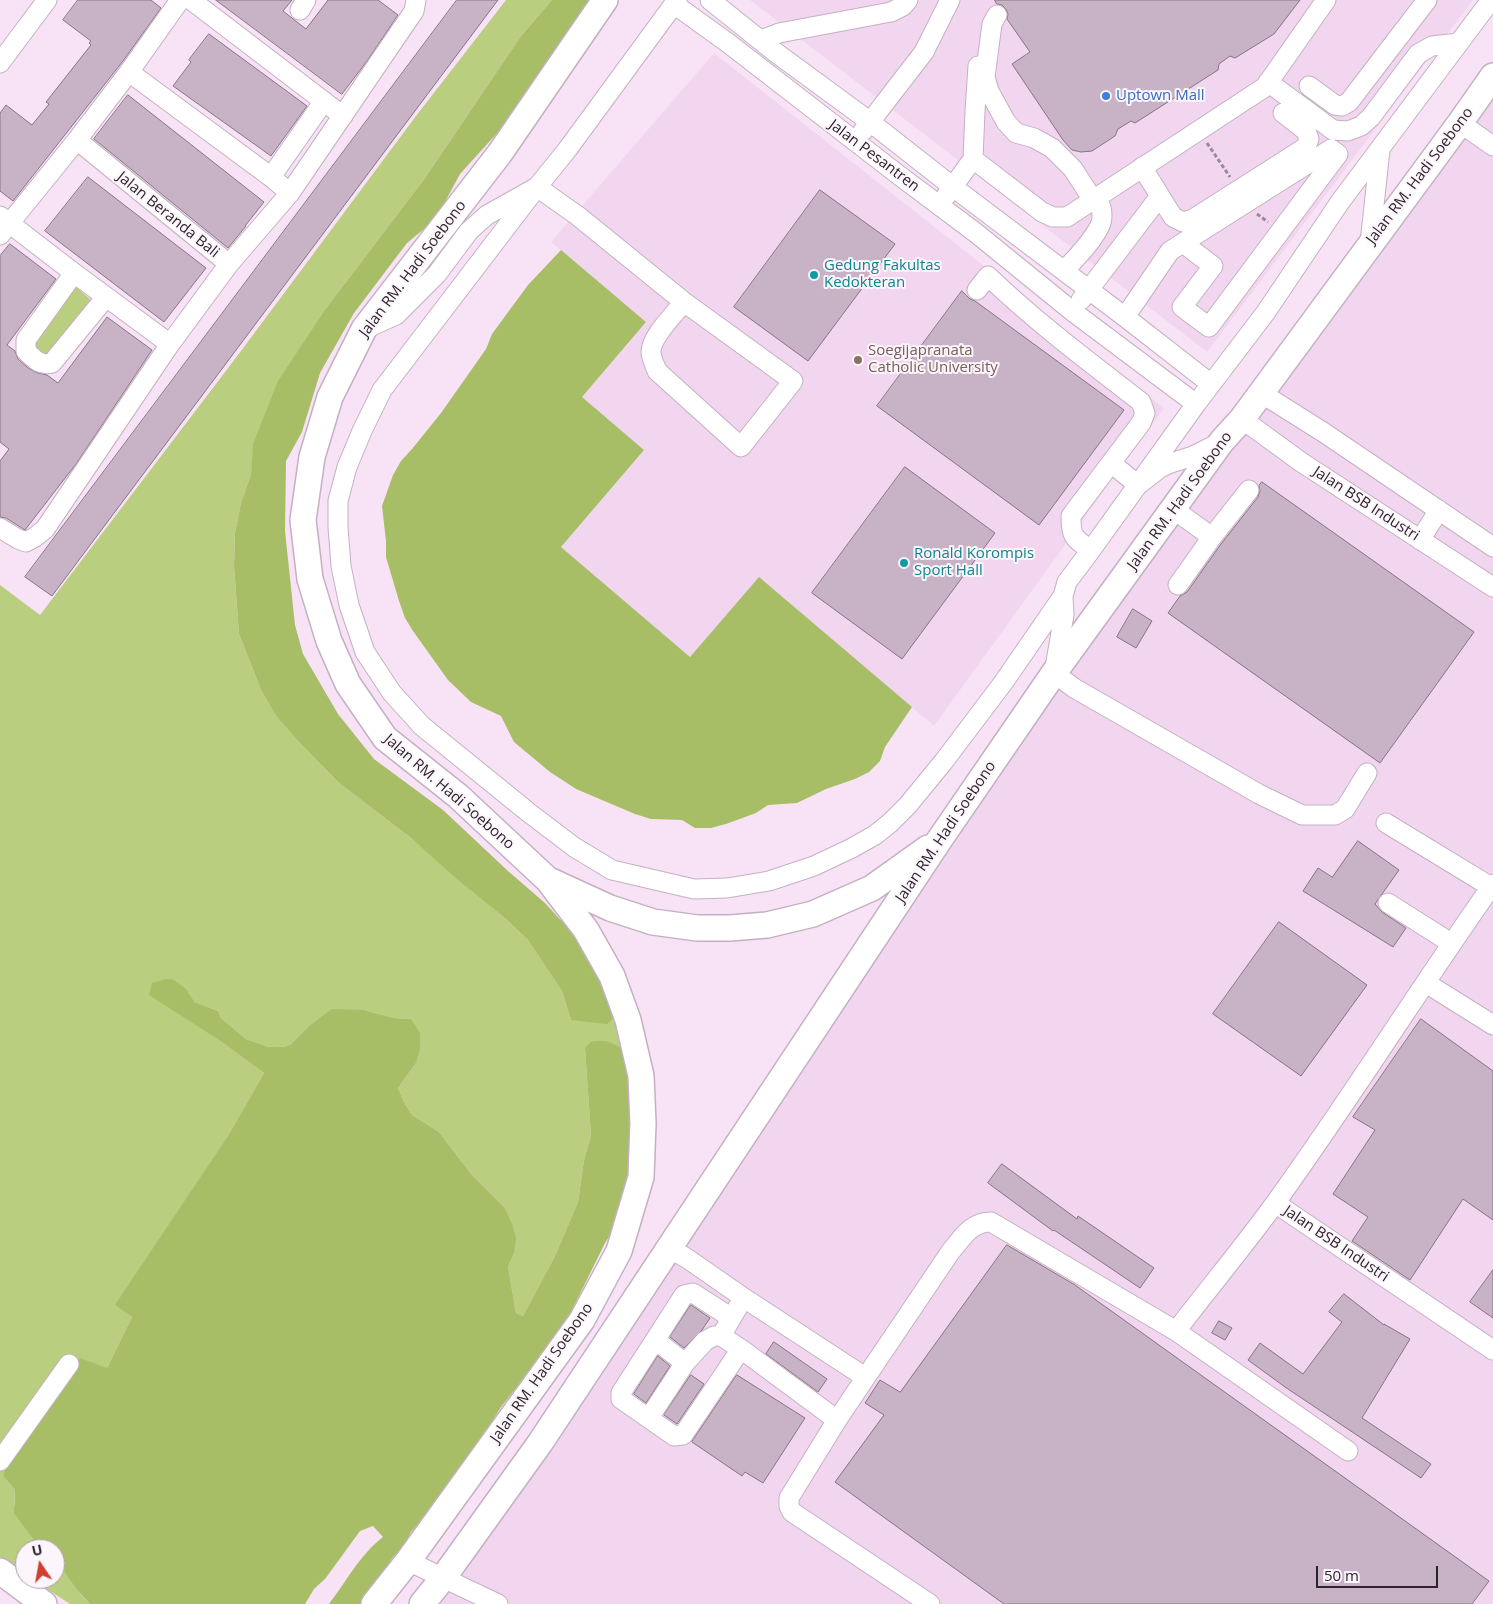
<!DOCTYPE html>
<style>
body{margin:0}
#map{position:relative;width:1493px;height:1604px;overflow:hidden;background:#f8e3f6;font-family:"Open Sans",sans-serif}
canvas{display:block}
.north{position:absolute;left:15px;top:1539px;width:50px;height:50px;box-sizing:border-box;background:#fdf5fc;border:1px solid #aaa2a9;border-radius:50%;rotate:348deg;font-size:14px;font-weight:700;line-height:20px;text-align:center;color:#2d252c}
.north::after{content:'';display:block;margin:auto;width:18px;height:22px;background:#ce4130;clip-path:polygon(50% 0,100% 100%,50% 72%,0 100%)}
.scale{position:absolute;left:1316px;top:1566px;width:122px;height:22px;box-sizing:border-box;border:2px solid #2d252c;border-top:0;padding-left:6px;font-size:15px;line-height:18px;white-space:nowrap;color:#2d252c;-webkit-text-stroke:4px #fdf5fc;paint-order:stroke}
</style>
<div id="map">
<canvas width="1493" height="1604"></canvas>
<div class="north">U</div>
<div class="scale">50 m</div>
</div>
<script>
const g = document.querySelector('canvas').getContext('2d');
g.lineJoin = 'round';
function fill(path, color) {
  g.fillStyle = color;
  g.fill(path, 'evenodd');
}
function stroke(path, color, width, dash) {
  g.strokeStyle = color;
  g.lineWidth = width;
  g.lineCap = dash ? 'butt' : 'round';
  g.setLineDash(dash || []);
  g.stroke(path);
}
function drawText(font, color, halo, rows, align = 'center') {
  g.font = font + ' "Open Sans",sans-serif';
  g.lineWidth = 4;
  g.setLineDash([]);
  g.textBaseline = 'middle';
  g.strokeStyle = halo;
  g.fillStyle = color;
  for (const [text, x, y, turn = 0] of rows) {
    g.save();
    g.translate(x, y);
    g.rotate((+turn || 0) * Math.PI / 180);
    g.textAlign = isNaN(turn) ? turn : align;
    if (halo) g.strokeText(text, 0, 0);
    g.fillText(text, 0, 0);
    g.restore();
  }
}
fill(new Path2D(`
 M 750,0 L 1473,0 L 1207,352 Z
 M 714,53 L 1164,408 L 934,726 L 759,578 L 690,657 L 561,547 L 644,450 L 582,397 L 646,322 L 551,242 Z
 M 1493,83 L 1493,1604 L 441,1604 L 1026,736 Z`), '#f2d6ef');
fill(new Path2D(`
 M 506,0 L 552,0 L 521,36 L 425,178 L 327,307 L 254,444 L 251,474 L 241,503 L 235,533 L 234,566 L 239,634 L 261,690 L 276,716 L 296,739 L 339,783 L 411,838 L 505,918 L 528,940 L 562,991 L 571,1020 L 615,1012 L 626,1054 L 585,1048 L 591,1136 L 584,1160 L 578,1202 L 555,1256 L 523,1316 L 516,1313 L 508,1267 L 514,1253 L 512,1223 L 505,1208 L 472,1175 L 439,1132 L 412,1115 L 404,1102 L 398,1088 L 416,1063 L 411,1019 L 394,1018 L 364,1010 L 308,1027 L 291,1044 L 284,1047 L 269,1047 L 246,1039 L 221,1018 L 218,1011 L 195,1002 L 186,989 L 216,1038 L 264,1073 L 229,1134 L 116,1305 L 132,1317 L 107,1368 L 3,1476 L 15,1490 L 14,1505 L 39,1547 L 43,1549 L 25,1549 L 25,1574 L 0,1558 L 0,585 L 40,615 L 238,355 L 416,116 Z
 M 76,287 L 91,300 L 45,356 L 32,345 Z
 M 55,1556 L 83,1597 L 90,1604 L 70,1604 L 32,1579 L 55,1579 Z`), '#b9ce7e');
fill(new Path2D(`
 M 552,0 L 589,0 L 589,3 L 519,109 L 460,174 L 438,215 L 430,224 L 407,243 L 354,313 L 320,373 L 302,432 L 286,461 L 285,531 L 295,625 L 303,654 L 338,714 L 374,759 L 443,810 L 508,871 L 545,903 L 567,927 L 606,984 L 615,1012 L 613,1019 L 607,1024 L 571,1020 L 562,991 L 528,940 L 505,918 L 457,879 L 411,838 L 339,783 L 296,739 L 276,716 L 261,690 L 239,634 L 234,566 L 235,533 L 241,503 L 251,474 L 253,444 L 278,381 L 327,307 L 425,178 L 521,36 Z
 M 561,250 L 646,322 L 582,397 L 644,450 L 561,547 L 690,657 L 759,577 L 912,707 L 885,747 L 880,761 L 869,772 L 855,779 L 826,789 L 797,803 L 768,805 L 756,813 L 726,824 L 711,828 L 695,828 L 682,820 L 651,819 L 635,814 L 576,789 L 550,772 L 514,742 L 501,716 L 471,702 L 448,680 L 413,631 L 405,618 L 399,601 L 386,557 L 386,541 L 382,506 L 393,475 L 401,461 L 412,449 L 441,413 L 486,349 L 492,334 L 528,285 Z
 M 166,979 L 174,980 L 186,989 L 195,1002 L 218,1011 L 221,1018 L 246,1039 L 269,1047 L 284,1047 L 291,1044 L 308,1027 L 332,1009 L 364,1010 L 394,1018 L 411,1019 L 420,1033 L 420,1048 L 416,1063 L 398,1088 L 404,1102 L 412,1115 L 439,1132 L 472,1175 L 505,1208 L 512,1223 L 516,1238 L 514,1253 L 508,1267 L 516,1313 L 523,1316 L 555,1256 L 578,1202 L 584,1160 L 591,1136 L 585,1048 L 591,1042 C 605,1039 618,1043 626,1054 L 633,1113 L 628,1190 L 624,1214 L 605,1243 L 569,1316 L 551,1344 L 501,1407 L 448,1492 L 411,1532 L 404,1546 L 393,1557 L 362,1604 L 329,1604 C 348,1579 359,1556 383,1537 L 373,1526 L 360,1531 L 325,1579 L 314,1589 L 305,1604 L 90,1604 C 81,1595 73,1584 66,1574 C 62,1568 60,1561 55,1556 L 55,1549 L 43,1549 L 39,1547 L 14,1513 L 15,1490 L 3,1476 L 7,1465 L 80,1358 L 107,1368 L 132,1317 L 115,1305 L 229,1134 L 264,1073 L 216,1038 L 149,995 L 152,983 Z`), '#a7be66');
const building = new Path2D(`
 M 78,0 L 151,0 L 161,8 L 123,61 L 13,201 L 0,191 L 0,113 L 6,105 L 32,125 L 49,104 L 46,102 L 91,45 L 89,43 L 91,41 L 63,20 Z
 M 216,0 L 292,0 L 283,11 L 306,29 L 328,0 L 378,0 L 398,15 L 367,61 L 342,94 Z
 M 457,0 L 498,0 L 52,596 L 25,577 Z
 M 995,0 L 1300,0 L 1274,34 L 1235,58 L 1230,56 L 1219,64 L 1218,70 L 1135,123 L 1131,121 L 1118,129 L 1115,136 L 1092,151 L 1081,152 L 1072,150 L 1063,140 L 1012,64 L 1030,52 L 1007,19 L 1008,14 L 1006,9 L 1002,5 L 997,4 Z
 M 209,34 L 307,106 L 271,156 L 173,86 L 191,62 L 189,60 Z
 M 128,95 L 264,202 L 245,226 L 246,226 L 228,248 L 94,139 Z
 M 88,177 L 206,268 L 164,322 L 45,231 Z
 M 820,190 L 895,244 L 808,361 L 734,307 Z
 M 10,244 L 56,279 L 7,345 L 15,351 L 18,359 L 28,368 L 38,373 L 47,375 L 58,383 L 107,317 L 152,350 L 76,464 L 25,530 L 6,518 L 0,517 L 0,461 L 9,449 L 0,442 L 0,256 Z
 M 962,291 L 970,299 L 975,301 L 1124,410 L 1039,525 L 877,406 Z
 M 905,467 L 995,533 L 902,659 L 812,593 Z
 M 1262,482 L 1474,632 L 1380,763 L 1168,613 L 1180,596 L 1187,592 L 1221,544 L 1258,497 L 1260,491 L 1259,486 Z
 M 1133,609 L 1152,621 L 1136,648 L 1117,637 Z
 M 1358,841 L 1399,870 L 1375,904 L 1382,912 L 1406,928 L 1393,947 L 1303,891 L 1318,868 L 1332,877 Z
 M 1279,922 L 1367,985 L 1301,1076 L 1213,1014 Z
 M 1421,1019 L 1493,1071 L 1493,1220 L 1463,1199 L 1410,1280 L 1352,1241 L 1368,1217 L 1333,1194 L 1375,1130 L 1353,1117 Z
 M 1002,1164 L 1077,1219 L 1078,1216 L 1154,1268 L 1140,1288 L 1054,1230 L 1053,1231 L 988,1183 Z
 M 1007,1245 L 1075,1285 L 1489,1581 L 1472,1604 L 1004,1604 L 835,1482 L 884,1415 L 865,1403 L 880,1380 L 900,1392 Z
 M 1493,1270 L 1493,1318 L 1470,1302 Z
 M 1344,1294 L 1384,1325 L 1384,1324 L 1410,1339 L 1362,1418 L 1431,1464 L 1421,1478 L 1285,1387 L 1248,1360 L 1260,1343 L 1303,1374 L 1342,1322 L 1329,1312 Z
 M 691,1305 L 710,1318 L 702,1330 L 684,1348 L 670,1337 Z
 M 1219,1321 L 1232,1328 L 1225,1340 L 1212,1333 Z
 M 774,1342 L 827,1379 L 818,1392 L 766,1354 Z
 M 658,1356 L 670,1366 L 646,1403 L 634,1394 Z
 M 691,1375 L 704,1384 L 677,1424 L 664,1415 Z
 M 737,1375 L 805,1418 L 763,1483 L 745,1472 L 742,1476 L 692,1442 Z`);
fill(building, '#c7b3c5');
stroke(building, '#877485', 1);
const minor = new Path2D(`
 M 191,0 L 343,116
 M 710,0 L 775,52 L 869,121 L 953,187 L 1125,317 L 1211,384
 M 674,4 L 728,43 L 900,176 L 976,233 L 1072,311 L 1196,404
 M 300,10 L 306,0
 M 997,15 L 992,24 L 985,77 L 989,91 L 1006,122 L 1016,133 L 1034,138 L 1052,148 L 1073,169 L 1093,200
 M 761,40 L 779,33 L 891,12 L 903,6 L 908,0
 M 0,63 L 47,0
 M 129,72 L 271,177 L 290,193
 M 1268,82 L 1333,130 L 1348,131 L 1361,126 L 1371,117 L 1418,54 L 1432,46 L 1459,43
 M 1309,86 L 1335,105 L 1342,106 L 1349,102 L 1427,0
 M 1460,123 L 1493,146
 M 863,131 L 924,52 L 950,0
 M 973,159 L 1042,212 L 1053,217 L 1067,217 L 1265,87 L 1326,0
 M 1142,167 L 1173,217 L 1183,222 L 1193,219 L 1306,147 L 1309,139 L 1306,131 L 1283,113
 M 271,177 L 324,101
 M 946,196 L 973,159 L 975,111 L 978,66
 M 0,216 L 74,273 L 170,344
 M 0,235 L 77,140 L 129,72 L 180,0
 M 1370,243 L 1380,150
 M 229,264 L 290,193 L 414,11 L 416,0
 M 1064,271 C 1076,258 1095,239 1101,223 C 1103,217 1102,213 1101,207
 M 74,273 L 26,340 L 26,351 C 34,359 40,366 52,363 L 106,297
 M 977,290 L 988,276 C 1036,322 1088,361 1141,402 L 1145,413 L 1141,423 L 1071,516 C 1071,538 1074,538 1091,550
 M 1081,300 L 1160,196
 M 684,302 C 675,314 651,336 651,352 C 651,358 655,365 657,371 L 741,447 L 793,381 L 684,302 L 578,216 L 537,187 L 382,390 L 362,431 L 347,467 L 338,501 L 338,527 L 341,566 L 349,605 L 365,652 L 392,693 L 422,726 L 528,812 L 574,847 L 612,870 L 694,889 L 727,888 L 769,881 L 814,866 L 852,848 L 875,835 L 890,823 L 908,805 L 944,761 L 1003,683 L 1063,596
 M 1125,317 L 1170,251 L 1331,149 L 1338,154 L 1209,327 L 1182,307 L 1213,266 L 1183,243
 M 365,329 L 396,315 L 437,274 L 469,231 L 487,215 L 537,187 L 567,150 L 677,0
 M 1261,393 L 1323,432 L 1493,547
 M 1242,419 L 1301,462 L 1493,587
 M 1111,463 L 1138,485 L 1160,468 L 1168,464 L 1193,456 L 1221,442
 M 1173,509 L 1212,537 L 1178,585
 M 0,528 L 18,539 L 26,542 L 35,537 L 45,529 L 170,344 L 229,264 L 77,140
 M 1212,537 L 1249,490
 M 1420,540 L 1439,510
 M 1367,773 L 1345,809 L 1335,815 L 1302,815 L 1259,794 L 1074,688 L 1054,673 L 1064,615 L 1063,596 L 1067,582 L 1091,550 L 1196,404 L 1266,312 L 1340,202 L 1491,0
 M 1386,823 L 1491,887
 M 1388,903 L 1451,943
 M 1426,983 L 1493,1025
 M 1275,1203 L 1493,1350
 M 669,1248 L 688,1259 L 744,1298 L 865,1377
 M 738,1307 L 721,1336 L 741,1349 L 837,1420
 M 730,1317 L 693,1293 L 684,1295 L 621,1393 L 621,1399 L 674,1436 L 683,1435 L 741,1349
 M 1176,1331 L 1348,1451
 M 655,1340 L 685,1363
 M 649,1418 L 685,1363 L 705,1341 L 714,1336 L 721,1336
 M 0,1461 L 69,1364
 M 408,1561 L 498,1604
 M 930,1604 L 792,1512 L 789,1506 L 789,1498 L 837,1420 L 951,1251 C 963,1237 971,1222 991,1222 L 1176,1331 C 1209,1288 1244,1246 1276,1202 C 1351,1098 1419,989 1493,884`);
const major = new Path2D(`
 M 551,881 L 610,908 L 653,922 L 697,928 L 730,928 L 767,925 L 813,914 L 872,888 L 928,848
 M 0,1571 L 44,1604
 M 374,1604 L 408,1561 L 582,1320 L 619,1251 L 641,1177 L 643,1123 L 641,1076 L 628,1020 L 612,976 L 586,930 L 548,880 L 458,796 L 385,738 L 348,684 L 329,641 L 310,579 L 303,520 L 312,457 L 330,397 L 364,329 L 500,153 L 605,0
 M 422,1604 L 443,1578 L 540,1443 L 940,839 L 1054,673 L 1222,441 L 1242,419 L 1460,123 L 1493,76`);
stroke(minor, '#c4b0c2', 21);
stroke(major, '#c4b0c2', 28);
stroke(new Path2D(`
 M 1207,143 L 1230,177
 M 1257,214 L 1268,222`), '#998a98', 3, [4, 2.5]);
stroke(minor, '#fff', 19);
stroke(major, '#fff', 25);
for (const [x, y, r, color] of [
 [1106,96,5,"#3f7fe0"],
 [814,275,5,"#0f9aa8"],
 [858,360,5,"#8d6e63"],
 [904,563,5,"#0f9aa8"]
]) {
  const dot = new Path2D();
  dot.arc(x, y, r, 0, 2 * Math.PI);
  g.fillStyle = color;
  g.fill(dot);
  stroke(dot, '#fdf5fc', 2);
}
drawText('15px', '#366cbe', '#fdf5fc', [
 ["Uptown Mall",1116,96]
], 'left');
drawText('15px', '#2d252c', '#fdf5fc', [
 ["Jalan Pesantren",874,156,37],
 ["Jalan RM. Hadi Soebono",1420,176,-53],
 ["Jalan Beranda Bali",168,215,39],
 ["Jalan RM. Hadi Soebono",413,269,-53],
 ["Jalan RM. Hadi Soebono",1180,501,-54],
 ["Jalan BSB Industri",1366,504,33],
 ["Jalan RM. Hadi Soebono",449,792,41],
 ["Jalan RM. Hadi Soebono",946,832,-56],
 ["Jalan BSB Industri",1336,1244,34],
 ["Jalan RM. Hadi Soebono",542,1373,-55]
]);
drawText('15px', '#0d838f', '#fdf5fc', [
 ["Gedung Fakultas",824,266],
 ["Kedokteran",824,283],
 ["Ronald Korompis",914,554],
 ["Sport Hall",914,571]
], 'left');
drawText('15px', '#785e54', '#fdf5fc', [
 ["Soegijapranata",868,351],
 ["Catholic University",868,368]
], 'left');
</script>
